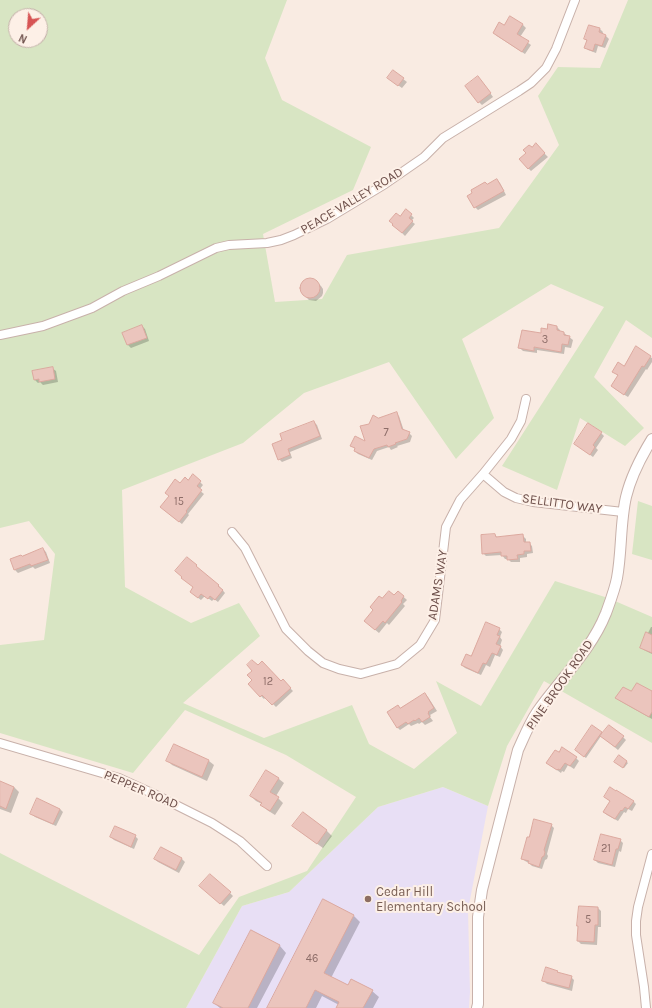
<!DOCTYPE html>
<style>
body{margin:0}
#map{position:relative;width:652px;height:1008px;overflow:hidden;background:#f9ebe2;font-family:Karla,sans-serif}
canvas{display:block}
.north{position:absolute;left:8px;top:8px;width:40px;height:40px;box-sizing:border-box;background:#fdf0e7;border:1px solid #c4b0a9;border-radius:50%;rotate:206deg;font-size:11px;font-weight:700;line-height:16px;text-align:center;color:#6e504b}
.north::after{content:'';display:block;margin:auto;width:14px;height:18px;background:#d75454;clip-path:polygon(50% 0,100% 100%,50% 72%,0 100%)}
</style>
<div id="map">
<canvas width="652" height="1008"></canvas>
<div class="north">N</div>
</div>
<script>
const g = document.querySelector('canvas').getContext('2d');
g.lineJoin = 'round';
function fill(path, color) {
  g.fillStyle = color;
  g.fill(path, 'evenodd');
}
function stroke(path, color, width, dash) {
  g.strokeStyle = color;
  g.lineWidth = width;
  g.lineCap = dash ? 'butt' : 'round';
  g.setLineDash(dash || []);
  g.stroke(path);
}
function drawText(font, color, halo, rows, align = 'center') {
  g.font = font + ' Karla,sans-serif';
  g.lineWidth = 4;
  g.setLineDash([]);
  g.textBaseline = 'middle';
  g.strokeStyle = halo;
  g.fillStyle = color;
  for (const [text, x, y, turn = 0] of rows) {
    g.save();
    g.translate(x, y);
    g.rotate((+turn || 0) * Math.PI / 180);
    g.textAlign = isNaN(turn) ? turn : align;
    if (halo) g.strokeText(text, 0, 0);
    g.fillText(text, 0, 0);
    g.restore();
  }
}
fill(new Path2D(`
 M 443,787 L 488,806 L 468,910 L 470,992 L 469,1008 L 186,1008 L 242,906 L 289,892 L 378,807 Z`), '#e8dff5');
fill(new Path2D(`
 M 0,0 L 287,0 L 265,58 L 282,100 L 371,147 L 353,190 L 263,234 L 275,302 L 322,299 L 347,255 L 499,228 L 559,145 L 538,96 L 558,67 L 600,68 L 628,0 L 652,0 L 652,338 L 626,320 L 594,377 L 644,428 L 625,446 L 580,418 L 557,490 L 502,466 L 604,307 L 551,284 L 462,339 L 494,418 L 456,459 L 389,362 L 304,393 L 243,443 L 122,490 L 125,587 L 191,623 L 239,603 L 260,636 L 183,703 L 264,738 L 352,705 L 369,744 L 414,769 L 457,733 L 436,681 L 481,706 L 555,581 L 608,598 L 652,617 L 652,743 L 544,681 L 507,746 L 488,806 L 443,787 L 378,807 L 289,892 L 242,906 L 186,1008 L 0,1008 L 0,853 L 199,955 L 239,897 L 307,871 L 356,797 L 286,755 L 185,710 L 133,773 L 0,733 L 0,645 L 44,640 L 55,554 L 29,521 L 0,528 ZM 16,16 L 40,16 L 40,40 L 16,40 Z
 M 638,501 L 652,506 L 652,560 L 632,554 Z`), '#d8e5c3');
fill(new Path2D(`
 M 510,17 L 523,25 L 526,28 L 520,37 L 531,45 L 525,54 L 497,36 L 494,33 L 504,27 Z
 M 590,26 L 600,29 L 603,32 L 602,35 L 606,36 L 609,39 L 605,48 L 598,46 L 596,53 L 588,50 L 585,47 L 587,41 L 585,39 Z
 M 394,72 L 407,82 L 402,88 L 392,81 Z
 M 481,80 L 493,97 L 482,105 L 479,102 Z
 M 539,148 L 548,157 L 531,171 L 528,168 L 527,153 L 532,149 Z
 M 497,180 L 500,183 L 506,195 L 478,210 L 475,207 L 469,196 Z
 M 406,210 L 414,218 L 411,221 L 415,224 L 405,236 L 397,228 L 400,217 Z
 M 307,279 L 315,280 L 321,286 L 323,289 L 323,293 L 322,296 L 316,301 L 309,300 L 303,294 L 301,290 L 301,287 L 302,283 L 304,281 Z
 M 142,326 L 145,329 L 149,341 L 131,348 L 128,345 L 123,333 Z
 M 557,327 L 560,330 L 560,332 L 564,333 L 573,340 L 571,348 L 565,347 L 564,354 L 537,350 L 537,353 L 523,351 L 520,348 L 548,330 Z
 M 650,357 L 652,358 L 652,362 L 647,370 L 646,369 L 628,397 L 615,389 L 612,386 L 618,376 L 614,372 Z
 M 52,368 L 56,371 L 58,382 L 43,385 L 40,382 L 38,383 L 35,380 Z
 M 396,413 L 399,416 L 404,431 L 409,433 L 412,436 L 410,442 L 397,446 L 398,447 L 391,450 L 389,447 L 377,451 L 372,460 L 358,454 L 355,451 L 356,449 L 352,446 L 367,443 L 370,424 L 378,419 Z
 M 314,422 L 317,425 L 322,439 L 290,452 L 292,458 L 282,462 L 279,459 L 284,441 Z
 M 601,433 L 604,436 L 596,448 L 598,450 L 593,457 L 575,444 Z
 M 189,481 L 200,482 L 203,485 L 199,490 L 204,494 L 188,514 L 189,515 L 182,524 L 164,510 Z
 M 495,535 L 498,538 L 523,536 L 526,539 L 526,543 L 529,543 L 532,546 L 533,553 L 527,554 L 527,557 L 520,558 L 520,562 L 511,562 L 508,559 L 505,559 L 502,555 L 486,556 L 483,553 Z
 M 43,549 L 46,552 L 50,563 L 35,569 L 33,567 L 18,573 L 15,570 L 23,557 Z
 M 187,558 L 196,566 L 199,569 L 198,570 L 219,586 L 225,593 L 218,602 L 214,599 L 212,601 L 205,596 L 201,600 L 194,595 L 194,588 Z
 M 398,592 L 407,600 L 403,604 L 405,606 L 389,625 L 387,623 L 379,633 L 368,624 L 383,600 L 394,597 Z
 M 651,627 L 652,627 L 652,654 L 644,650 L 641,647 Z
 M 499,629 L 502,632 L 500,637 L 502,640 L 500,646 L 503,650 L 500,657 L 495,655 L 490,667 L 486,665 L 481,675 L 465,668 L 462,665 L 472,657 Z
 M 283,681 L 293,691 L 276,707 L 266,697 L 264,699 L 249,684 L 281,682 Z
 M 652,692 L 652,719 L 620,701 L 617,698 L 632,693 Z
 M 425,694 L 428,697 L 437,711 L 430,715 L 431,716 L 430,717 L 433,721 L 425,725 L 422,722 L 419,724 L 418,723 L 411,726 L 409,724 L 400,730 L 397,727 L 401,709 Z
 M 601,732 L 603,734 L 623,737 L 626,740 L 618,750 L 601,736 L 586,758 L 577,751 Z
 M 620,756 L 628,763 L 624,768 L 617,763 Z
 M 576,758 L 579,761 L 574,769 L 568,765 L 564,772 L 562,771 L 561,773 L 547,763 Z
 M 168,761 L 209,761 L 214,765 L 207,781 L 172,765 Z
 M 267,771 L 279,779 L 284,783 L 276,796 L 283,803 L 275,815 L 267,810 L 262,804 L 256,801 L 251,796 Z
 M 0,782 L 14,787 L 19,792 L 11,813 L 0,809 Z
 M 605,797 L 633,801 L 636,804 L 632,811 L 628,809 L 626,813 L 624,812 L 618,821 L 607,815 L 604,812 L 611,802 Z
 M 60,809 L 63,812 L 56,826 L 35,817 L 32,814 Z
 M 303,813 L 327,831 L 332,836 L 323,848 L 299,831 Z
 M 551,825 L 554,828 L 547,854 L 548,856 L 547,859 L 545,860 L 542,869 L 532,866 L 529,863 L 525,861 L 522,858 Z
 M 135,836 L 138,839 L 134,849 L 114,840 L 111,837 Z
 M 620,840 L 623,843 L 621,852 L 619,851 L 615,867 L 598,863 L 595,860 Z
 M 161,848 L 182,859 L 185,862 L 179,873 L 158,862 L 155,859 Z
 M 204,889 L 230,893 L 233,896 L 224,906 Z
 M 580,907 L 598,908 L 601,911 L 601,927 L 598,927 L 597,945 L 581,944 L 578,941 Z
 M 354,916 L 360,922 L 331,978 L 348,986 L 372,991 L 379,997 L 373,1008 L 337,1008 L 339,1005 L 322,996 L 316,1008 L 268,1008 Z
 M 251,931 L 280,946 L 286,953 L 257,1008 L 220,1008 L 214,1003 Z
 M 557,971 L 560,974 L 571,977 L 574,980 L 572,991 L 547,984 L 544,981 Z`), '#0003');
const building = new Path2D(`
 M 510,16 L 523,24 L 517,34 L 529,41 L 522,52 L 493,33 L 499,22 L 504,25 Z
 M 589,25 L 600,28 L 599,32 L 606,35 L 602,46 L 595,44 L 593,51 L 584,48 L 587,40 L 584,39 Z
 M 393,70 L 404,78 L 398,86 L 387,78 Z
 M 478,76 L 491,93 L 478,103 L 465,86 Z
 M 536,143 L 545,153 L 528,169 L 519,159 L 526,153 L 523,150 L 529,145 L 532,147 Z
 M 497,179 L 504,191 L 474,208 L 467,196 L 472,193 L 471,190 L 485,182 L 487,184 Z
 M 406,209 L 412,214 L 409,218 L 413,221 L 402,233 L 392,225 L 393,224 L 389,221 L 396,213 L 400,216 Z
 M300 288a10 10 0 1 1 20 0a10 10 0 1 1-20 0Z
 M 548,324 L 557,326 L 557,330 L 564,332 L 564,335 L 570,336 L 568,345 L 562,344 L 561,352 L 534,347 L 534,351 L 518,348 L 522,330 L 541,333 L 541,328 L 547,329 Z
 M 142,325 L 147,338 L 127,345 L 122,333 Z
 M 636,346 L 651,356 L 644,367 L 642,366 L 624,395 L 611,386 L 618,375 L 612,372 L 618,362 L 624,366 Z
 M 53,367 L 55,379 L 39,382 L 39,379 L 34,380 L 32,371 Z
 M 397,412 L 402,429 L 410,432 L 407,439 L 395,443 L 396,444 L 388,447 L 387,445 L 374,449 L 369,458 L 354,451 L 355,448 L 350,446 L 355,436 L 365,441 L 360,426 L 369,424 L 373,415 L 378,418 Z
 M 314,421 L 320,436 L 288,449 L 290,455 L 278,460 L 272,444 L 282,440 L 280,434 Z
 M 588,423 L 602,432 L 593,445 L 595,447 L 590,455 L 574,444 Z
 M 193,474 L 201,481 L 197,486 L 202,490 L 186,511 L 187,512 L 179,522 L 160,507 L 169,496 L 165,493 L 175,479 L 180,483 L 185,477 L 188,480 Z
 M 495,534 L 496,537 L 523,534 L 524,542 L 530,542 L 531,551 L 524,551 L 524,554 L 517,555 L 518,559 L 507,560 L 507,556 L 501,556 L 501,552 L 482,554 L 481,535 Z
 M 43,548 L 48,560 L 31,566 L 30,564 L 14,570 L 10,559 L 21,555 L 22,556 Z
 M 187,557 L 197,565 L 196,566 L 219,585 L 218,586 L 223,590 L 215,600 L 210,596 L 208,599 L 201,594 L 198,598 L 190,592 L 193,587 L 181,578 L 182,577 L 175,571 Z
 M 389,591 L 394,595 L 398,591 L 404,596 L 401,601 L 402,602 L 385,623 L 383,621 L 375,630 L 364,621 L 373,610 L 370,607 L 379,596 L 382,598 Z
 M 486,622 L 500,628 L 497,635 L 500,636 L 496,644 L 501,646 L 497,655 L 492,653 L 486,664 L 483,663 L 478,673 L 461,665 L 466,654 L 471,656 Z
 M 646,632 L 652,635 L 652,653 L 640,648 Z
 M 252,660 L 258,665 L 262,661 L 281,681 L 283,679 L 291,688 L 272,705 L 262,695 L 260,697 L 248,684 L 252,680 L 247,675 L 252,671 L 247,665 Z
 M 637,683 L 652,691 L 652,712 L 649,717 L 615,698 L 623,687 L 631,691 Z
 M 425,693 L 434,708 L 428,712 L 429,713 L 428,713 L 430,717 L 422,722 L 419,718 L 415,721 L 414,720 L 408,724 L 406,722 L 397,728 L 387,712 L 398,705 L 400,708 Z
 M 592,725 L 602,732 L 584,757 L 575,750 Z
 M 609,725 L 624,736 L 615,747 L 600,736 Z
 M 174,744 L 209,760 L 202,777 L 166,761 Z
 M 562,747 L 577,757 L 570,766 L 565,763 L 560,770 L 558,769 L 557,770 L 546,763 L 555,750 L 559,752 Z
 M 619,755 L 627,761 L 623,768 L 614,762 Z
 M 266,770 L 279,778 L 270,792 L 279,797 L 270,811 L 260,805 L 262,803 L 250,796 Z
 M 0,781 L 14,787 L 6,809 L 0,806 Z
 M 610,787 L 616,791 L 616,790 L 634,801 L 628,809 L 625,807 L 622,811 L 621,810 L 615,819 L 603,812 L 610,801 L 604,797 Z
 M 37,798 L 60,809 L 53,824 L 30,814 Z
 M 303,812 L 327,830 L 317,844 L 292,826 Z
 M 534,819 L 552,824 L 544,850 L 545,852 L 544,856 L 542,857 L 539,867 L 528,863 L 529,861 L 521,859 L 527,837 L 529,837 Z
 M 115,826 L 136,835 L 131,847 L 110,837 Z
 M 601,834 L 621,839 L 618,849 L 616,849 L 612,865 L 594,860 Z
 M 161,847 L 182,858 L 176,870 L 154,859 Z
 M 210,874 L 231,892 L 220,904 L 199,886 Z
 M 323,899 L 354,915 L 324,973 L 348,985 L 351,979 L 373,990 L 363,1008 L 336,1008 L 339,1002 L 315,990 L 306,1008 L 267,1008 Z
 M 579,906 L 598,907 L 598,925 L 595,925 L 594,942 L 577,941 L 578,926 L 577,926 Z
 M 251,930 L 280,945 L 248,1008 L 223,1008 L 213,1003 Z
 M 546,967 L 558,971 L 557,972 L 572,976 L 569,988 L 542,981 Z`);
fill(building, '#ebc5bd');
stroke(building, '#dca99f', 1);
const minor = new Path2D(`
 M 0,335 L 43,326 L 92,308 L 123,291 L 159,276 L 216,248 L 229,245 L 267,243 L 281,240 L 294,235 L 327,219 L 385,184 L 424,157 L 443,138 L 519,91 L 531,83 L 546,68 L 556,49 L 575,0
 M 483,474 L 504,492 L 516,498 L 533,502 L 623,512
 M 232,532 L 245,548 L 286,629 L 308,651 L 323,663 L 339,669 L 361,674 L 397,664 L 420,645 L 435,620 L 446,527 L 460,500 L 483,474 L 511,439 L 521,421 L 526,399
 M 0,743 L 119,778 L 154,794 L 212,823 L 240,841 L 267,866
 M 646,1008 L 644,987 L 636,935 L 636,921 L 638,907 L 652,854`);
const tertiary = new Path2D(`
 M 477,1008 L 478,1004 L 478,917 L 482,890 L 518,750 C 524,737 529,724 537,712 C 560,679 591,651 606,613 C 610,602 615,589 617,578 C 622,551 620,523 626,497 C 631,476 641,457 652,439`);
stroke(minor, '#c8b1aa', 10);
stroke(tertiary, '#c8b1aa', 12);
stroke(minor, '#fff', 8);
stroke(tertiary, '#fff', 10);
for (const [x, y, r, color] of [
 [368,899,4,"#8d6e63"]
]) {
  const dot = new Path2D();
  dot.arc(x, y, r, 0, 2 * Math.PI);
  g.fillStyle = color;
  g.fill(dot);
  stroke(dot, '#fdf0e7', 1.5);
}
drawText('11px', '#8d6d68', null, [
 ["3",545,340],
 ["7",386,433],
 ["15",179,502],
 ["12",268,682],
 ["21",606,849],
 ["5",588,920],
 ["46",312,959]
]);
drawText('13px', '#6e504b', '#fdf0e7', [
 ["PEACE VALLEY ROAD",352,201,-31],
 ["SELLITTO WAY",562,504,8],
 ["ADAMS WAY",438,585,-81],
 ["PINE BROOK ROAD",560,685,-55],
 ["PEPPER ROAD",141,790,23]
]);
drawText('13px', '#785e54', '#fdf0e7', [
 ["Cedar Hill",376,892],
 ["Elementary School",376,907]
], 'left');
</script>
